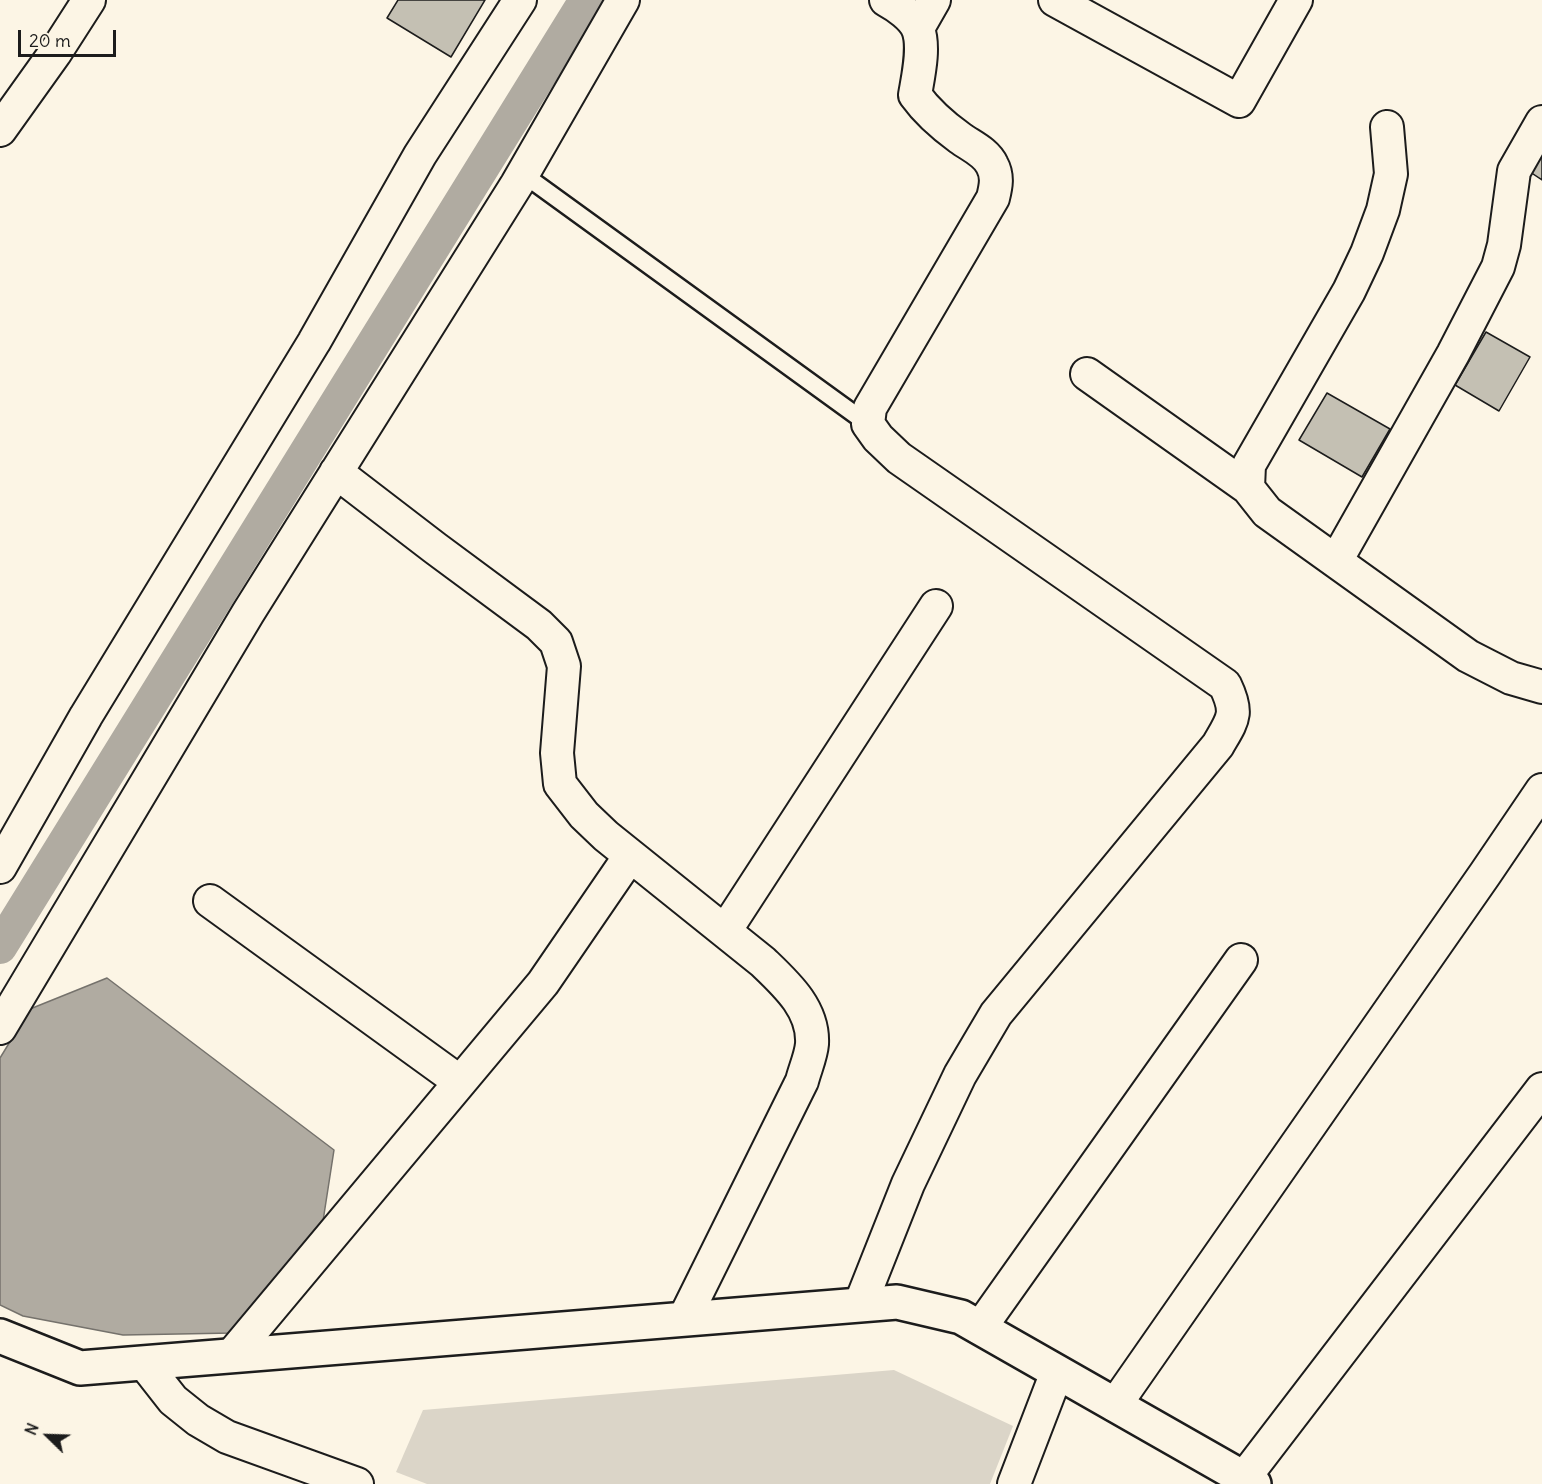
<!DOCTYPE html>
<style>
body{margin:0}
#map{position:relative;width:1542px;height:1484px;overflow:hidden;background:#fcf5e5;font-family:Delius,sans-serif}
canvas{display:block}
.north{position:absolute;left:18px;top:1406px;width:60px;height:60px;-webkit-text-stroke:4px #fcf5e5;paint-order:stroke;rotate:293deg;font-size:16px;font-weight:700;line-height:24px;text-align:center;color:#1c1c1c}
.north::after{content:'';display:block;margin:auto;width:21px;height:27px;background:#1c1c1c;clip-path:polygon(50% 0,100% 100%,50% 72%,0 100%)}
.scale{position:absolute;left:18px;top:30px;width:98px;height:27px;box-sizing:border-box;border:3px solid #1c1c1c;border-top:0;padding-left:8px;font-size:18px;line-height:21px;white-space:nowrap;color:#1c1c1c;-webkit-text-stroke:4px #fcf5e5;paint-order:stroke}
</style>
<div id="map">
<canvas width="1542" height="1484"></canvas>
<div class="north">N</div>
<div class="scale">20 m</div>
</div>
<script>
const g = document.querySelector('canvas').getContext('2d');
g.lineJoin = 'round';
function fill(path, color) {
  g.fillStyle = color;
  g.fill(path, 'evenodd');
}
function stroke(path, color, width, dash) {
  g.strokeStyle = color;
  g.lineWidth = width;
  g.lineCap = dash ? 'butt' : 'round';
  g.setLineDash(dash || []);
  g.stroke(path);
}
fill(new Path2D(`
 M 894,1370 L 1013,1426 L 990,1484 L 427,1484 L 396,1472 L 423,1410 Z`), '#dbd5c8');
const water = new Path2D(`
 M 107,978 L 334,1150 L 323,1221 L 233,1333 L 123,1335 L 23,1316 L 0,1305 L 0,1058 L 30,1009 Z`);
fill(water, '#b0aba1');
stroke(water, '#75726c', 1.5);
stroke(new Path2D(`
 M 0,947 L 586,0`), '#b0aba1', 34);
const building = new Path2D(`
 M 398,0 L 485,0 L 451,57 L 387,18 Z
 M 1542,141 L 1542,180 L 1524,168 Z
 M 1486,332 L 1530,357 L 1499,411 L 1455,385 Z
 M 1327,393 L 1390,429 L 1362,477 L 1299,440 Z`);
fill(building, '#c4c0b3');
stroke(building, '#1c1c1c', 1.5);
const lane = new Path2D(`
 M 523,174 L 868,424`);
const street = new Path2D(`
 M 1055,0 L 1239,101 L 1296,0
 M 918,28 L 934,0
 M 1387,127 L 1391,174 L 1383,210 L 1367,253 L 1349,291 L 1249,465 L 1248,488 L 1267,512 L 1468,656 L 1511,678 L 1542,687
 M 0,130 L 55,53 L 89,0
 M 1087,374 L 1248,488
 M 336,472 L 435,548 L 539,625 L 556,642 L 564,666 L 557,753 L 560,784 L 584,815 L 606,836 L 763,962 C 786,984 814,1009 812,1044 C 811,1056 805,1069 802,1081 L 684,1319
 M 1336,561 L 1453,354 L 1498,267 L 1504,245 L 1514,171 L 1542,122
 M 0,867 L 86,716 L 314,342 L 420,155 L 520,0
 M 210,901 L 460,1082
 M 725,931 L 936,606
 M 0,1028 L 248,613 L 517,184 L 623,0
 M 860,1305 L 908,1184 L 960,1075 L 996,1014 L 1218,745 C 1233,719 1239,714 1225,685 L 899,458 L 878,438 L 868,424 L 870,408 L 993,198 C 996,186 998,176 992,165 C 986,152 971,146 960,138 C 942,125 928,113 915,95 C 918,77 925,47 918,29 C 913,17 897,6 886,0
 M 980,1328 L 1241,960
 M 231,1356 L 543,983 L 630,856
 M 144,1363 L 173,1400 L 198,1420 L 227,1437 L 357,1484
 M 1115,1405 L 1485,874 L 1542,790
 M 1244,1478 L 1542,1089
 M 1014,1484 L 1057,1372`);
const secondary = new Path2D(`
 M 0,1336 L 80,1368 L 897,1302 L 961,1317 L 1254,1484`);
stroke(lane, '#1c1c1c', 21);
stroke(street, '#1c1c1c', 36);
stroke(secondary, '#1c1c1c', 38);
stroke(lane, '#fcf5e5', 16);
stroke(street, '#fcf5e5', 32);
stroke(secondary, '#fcf5e5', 33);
</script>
